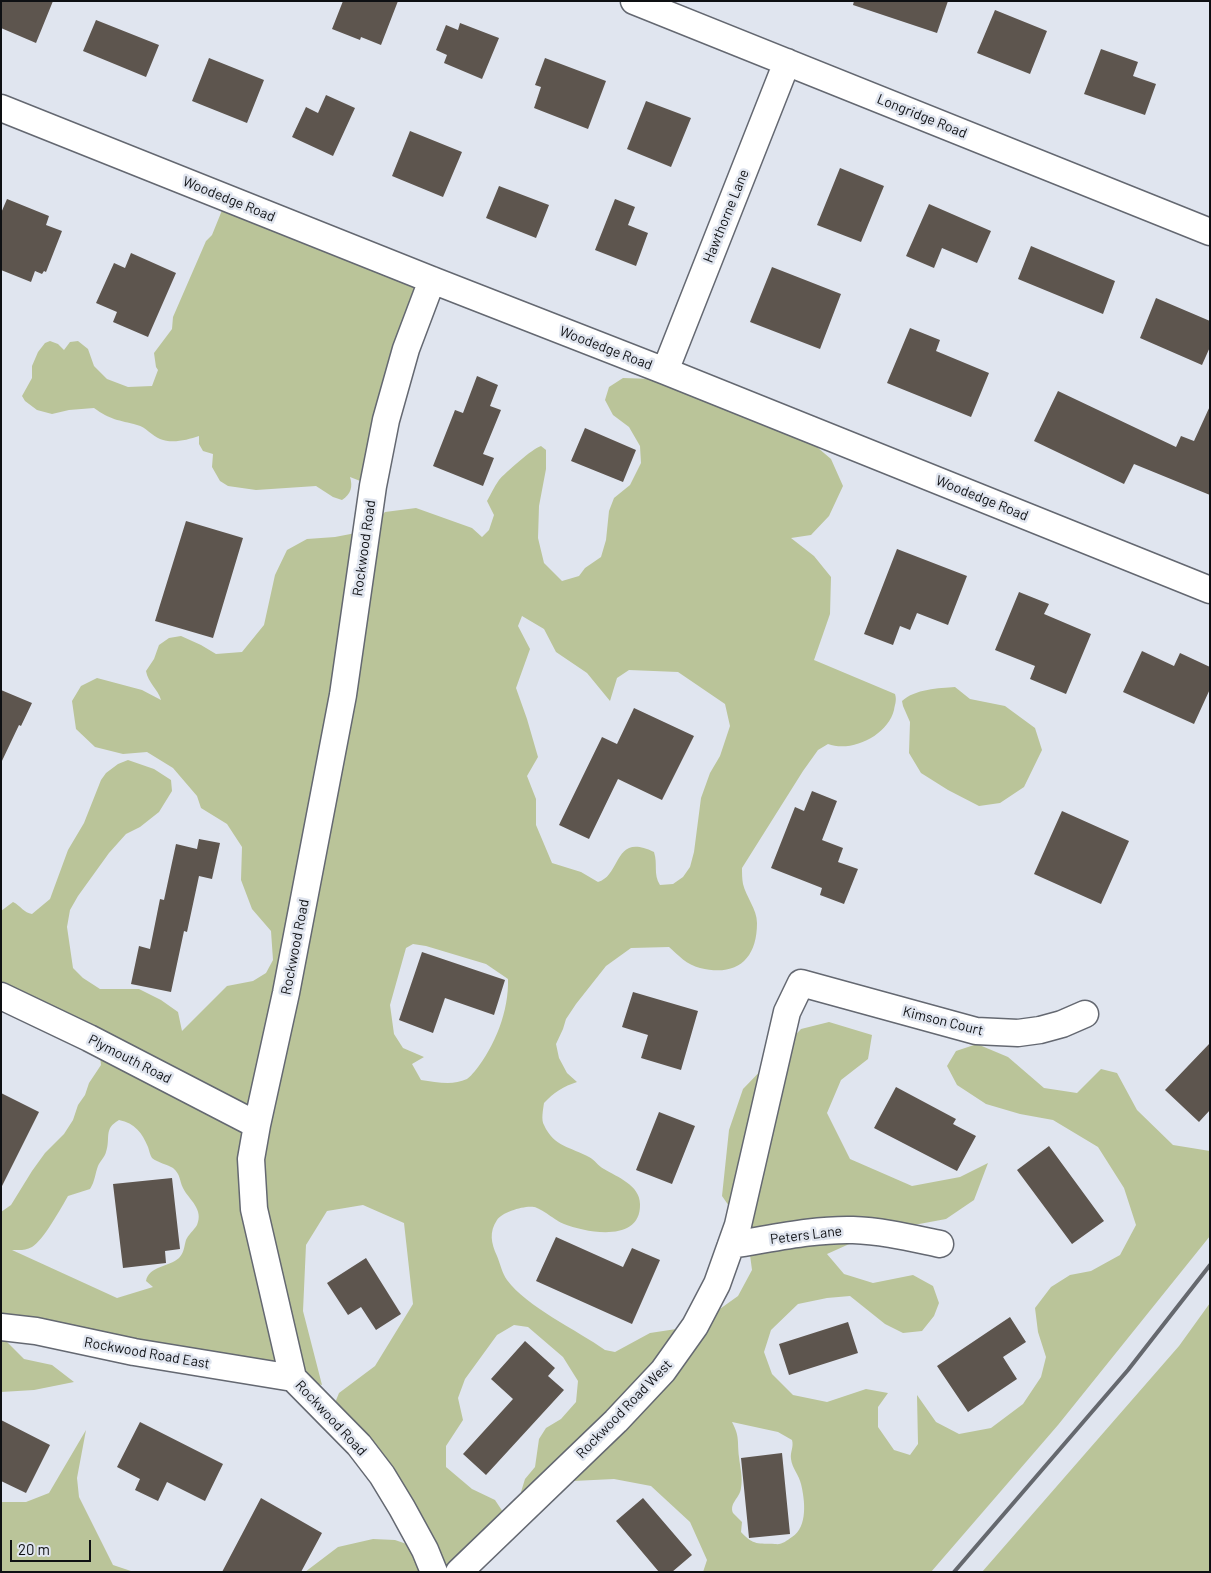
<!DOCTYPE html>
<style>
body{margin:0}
#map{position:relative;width:1211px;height:1573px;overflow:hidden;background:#e0e5ef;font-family:Barlow,sans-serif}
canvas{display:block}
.frame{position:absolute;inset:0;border:2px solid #0e1013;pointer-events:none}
.scale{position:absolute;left:10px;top:1540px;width:81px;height:22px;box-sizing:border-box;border:2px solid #0e1013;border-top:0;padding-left:6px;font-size:15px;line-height:18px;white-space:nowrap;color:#0e1013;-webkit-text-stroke:4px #e0e5ef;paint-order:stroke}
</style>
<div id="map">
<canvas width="1211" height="1573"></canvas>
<div class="frame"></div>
<div class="scale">20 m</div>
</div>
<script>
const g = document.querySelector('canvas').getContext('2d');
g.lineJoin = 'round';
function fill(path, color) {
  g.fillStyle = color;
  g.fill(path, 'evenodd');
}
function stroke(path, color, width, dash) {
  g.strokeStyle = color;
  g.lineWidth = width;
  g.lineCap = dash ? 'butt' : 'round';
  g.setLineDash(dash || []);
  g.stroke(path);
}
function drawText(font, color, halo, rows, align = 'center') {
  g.font = font + ' Barlow,sans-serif';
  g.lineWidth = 5;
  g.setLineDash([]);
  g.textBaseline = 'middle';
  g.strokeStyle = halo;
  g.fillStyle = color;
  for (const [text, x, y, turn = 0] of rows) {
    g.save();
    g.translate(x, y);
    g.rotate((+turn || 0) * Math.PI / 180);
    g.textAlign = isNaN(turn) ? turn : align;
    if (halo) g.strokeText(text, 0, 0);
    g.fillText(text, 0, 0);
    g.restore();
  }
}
fill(new Path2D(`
 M 227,198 L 432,280 L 373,486 L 350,477 C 353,487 351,494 342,500 L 333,497 L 316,486 L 256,490 L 228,486 L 220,481 L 212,467 L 213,454 L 203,451 L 199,444 L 199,436 C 187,440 172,444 160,439 C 152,436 146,427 137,425 C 119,420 110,420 94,408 L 69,410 L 52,414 L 37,410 L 25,401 L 22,396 L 32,378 L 32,366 L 38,352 L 45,343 L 50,341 L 58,344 L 64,350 L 70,342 L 78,341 L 88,349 L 94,366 L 107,379 L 128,387 L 152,386 L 158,370 L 156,367 L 154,353 L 172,329 L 173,317 L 206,241 L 212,235 Z
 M 623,378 L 653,379 L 784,419 L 831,459 L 843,486 L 829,516 L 811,535 L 791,538 L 814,556 L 831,577 L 830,614 L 814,660 L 895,694 C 897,700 895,704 894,710 C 888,735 852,753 828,744 L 818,750 L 803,771 L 742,868 C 742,873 742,879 743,884 C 746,897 757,909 757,923 C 757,960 736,977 700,968 C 687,965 678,955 669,947 L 631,948 L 606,966 L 576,1004 L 566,1019 L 563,1029 L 556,1044 L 559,1058 L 567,1073 L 577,1082 C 564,1086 553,1093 544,1103 C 543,1110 541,1120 544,1125 C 554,1147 571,1147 589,1157 C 595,1160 598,1166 604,1169 C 617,1177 640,1185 640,1204 C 641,1243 587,1233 564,1224 C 556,1221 541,1208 534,1207 C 525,1205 502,1212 497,1220 C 489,1232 491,1243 497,1256 C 500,1263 502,1273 507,1280 C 527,1307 577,1330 605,1350 L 615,1352 L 650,1333 L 696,1326 L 738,1296 L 752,1270 L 747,1232 L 722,1196 L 729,1130 L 743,1089 L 801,1029 L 829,1022 L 872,1035 L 868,1059 L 841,1080 L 827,1113 L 850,1159 L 912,1186 L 960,1177 L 988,1163 L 974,1200 L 946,1219 L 876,1232 L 827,1254 L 844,1274 L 873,1283 L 913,1275 L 933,1286 L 939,1303 L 934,1316 L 922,1331 L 903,1333 L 885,1324 L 850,1296 L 827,1298 L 798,1304 L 771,1330 L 764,1352 L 772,1374 L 793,1395 L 827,1402 L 866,1389 L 888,1393 L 878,1407 L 878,1427 L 894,1450 L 910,1455 L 918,1444 L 917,1395 L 936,1422 L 959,1434 L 991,1428 L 1023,1404 L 1041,1377 L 1046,1357 L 1038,1332 L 1035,1308 L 1051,1287 L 1070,1275 L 1091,1271 L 1120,1255 L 1136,1225 L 1124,1188 L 1098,1147 L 1053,1120 L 1020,1114 L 986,1104 L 957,1085 L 947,1066 L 956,1051 L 977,1044 L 1008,1057 L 1044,1088 L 1077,1093 L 1101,1069 L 1117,1073 L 1137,1110 L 1173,1145 L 1210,1151 L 1210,1236 L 1058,1425 L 931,1572 L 703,1572 L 707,1560 L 690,1522 L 651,1486 L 614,1479 L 573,1481 L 566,1487 L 528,1496 L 521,1492 L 525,1479 L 535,1467 L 539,1439 L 546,1428 L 561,1419 L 576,1402 L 578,1381 L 563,1357 L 528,1327 L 514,1325 L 497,1335 L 465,1379 L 458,1398 L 463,1420 L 446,1446 L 446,1467 L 472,1489 L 495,1500 L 505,1515 L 478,1572 L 305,1572 L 338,1547 L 373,1539 L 395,1540 L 424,1550 L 330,1415 L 339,1393 L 375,1366 L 413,1304 L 404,1223 L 363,1205 L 327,1211 L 306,1245 L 303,1311 L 322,1385 L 293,1378 L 1,1323 L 1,1212 L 11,1205 L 32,1171 L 45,1153 L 64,1134 L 73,1120 L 78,1105 L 85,1095 L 89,1083 L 101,1065 L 100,1055 L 1,996 L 1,911 L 13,902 C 21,906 24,913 32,914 L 50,899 L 68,850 L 84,823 L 101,780 L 106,773 L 118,764 L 128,760 L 154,769 L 171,780 L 172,791 L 159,812 L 140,827 L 126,834 L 109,853 L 78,896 L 70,910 L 67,927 L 73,968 L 83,978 L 100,989 L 139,989 L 161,1000 L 178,1012 L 182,1031 L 227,986 L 253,981 L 266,973 L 273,960 L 271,931 L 252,909 L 241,880 L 242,847 L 227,824 L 201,808 L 197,796 L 173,768 L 147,752 L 123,754 L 95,747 L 76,729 L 72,701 L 81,686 L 97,678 L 142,690 L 161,700 C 158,689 148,683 146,671 L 154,659 L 159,645 L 169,638 L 181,636 L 201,645 L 216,654 L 242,652 L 264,625 L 275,575 L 287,550 L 307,539 L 335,537 L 366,531 L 385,512 L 416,508 L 472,528 L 482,537 L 489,530 L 494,515 L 487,501 C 491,494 494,487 499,480 C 505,473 533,448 541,446 L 546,450 L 546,469 L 539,506 L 538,538 L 544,563 L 562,581 L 579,576 L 585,568 L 601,557 L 606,540 L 609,511 L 614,498 L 630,485 L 641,463 L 640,446 L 629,427 L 613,415 L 605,400 L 609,387 ZM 522,616 L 544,629 L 556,652 L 587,673 L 610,701 L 617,678 L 629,670 L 678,672 L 725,704 L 730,726 L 720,756 L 710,773 L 701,798 L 694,852 L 690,867 L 683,877 L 673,884 L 660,885 C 653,874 658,864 654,852 C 613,832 622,875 598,882 L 581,872 L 552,863 L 536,825 L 536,799 L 527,776 L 538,757 L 527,719 L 516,688 L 530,649 L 518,626 ZM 413,944 L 426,946 L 486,964 L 508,979 C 509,1011 495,1046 475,1071 C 472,1074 470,1077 467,1079 C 452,1086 437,1082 421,1080 L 412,1064 L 424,1057 L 403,1048 L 394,1034 L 390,1005 L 406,948 ZM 119,1120 C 135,1123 142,1133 148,1147 C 149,1150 150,1155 152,1158 C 158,1163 167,1164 173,1168 C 181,1175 179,1180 183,1188 C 189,1200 204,1209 197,1225 C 194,1230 188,1235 186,1240 C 184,1247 184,1253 179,1258 C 169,1267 149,1266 146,1281 L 153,1287 L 117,1298 L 12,1250 C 19,1250 25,1251 32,1247 C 43,1241 61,1208 68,1196 L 90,1189 C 95,1181 95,1174 98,1166 C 100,1161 105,1157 106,1152 C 111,1138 103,1129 119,1120 ZM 732,1422 L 778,1432 L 792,1440 C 794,1447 790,1452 791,1459 C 792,1468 799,1475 801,1484 C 805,1500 808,1527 792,1537 C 786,1541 782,1545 775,1544 C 758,1543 754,1546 741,1532 L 742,1522 L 733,1513 C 729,1503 740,1498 741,1488 C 743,1477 740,1467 739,1457 C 737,1441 740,1437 732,1422 Z
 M 955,687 L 970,699 L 1005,706 L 1035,728 L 1042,750 L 1024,787 L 1000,803 L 979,806 L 948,790 L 921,773 L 909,753 L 910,722 L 903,706 L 902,701 C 915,689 939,688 955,687 Z
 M 1210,1303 L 1210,1572 L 982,1572 L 1179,1346 Z
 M 1,1339 L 7,1342 L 24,1359 L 52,1365 L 74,1382 L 34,1390 L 1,1392 Z
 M 86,1430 L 77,1478 L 79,1497 L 113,1565 L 134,1572 L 1,1572 L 1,1502 L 26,1502 L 49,1493 Z`), '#bac499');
fill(new Path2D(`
 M 1,1 L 53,1 L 36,43 L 1,28 Z
 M 343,1 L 398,1 L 381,45 L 361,37 L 360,40 L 332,29 Z
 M 854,1 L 948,1 L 937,33 L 853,5 Z
 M 995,10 L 1047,31 L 1030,74 L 977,53 Z
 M 96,20 L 159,45 L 146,77 L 83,51 Z
 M 460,23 L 499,38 L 482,79 L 444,63 L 447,55 L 436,50 L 446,25 L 458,30 Z
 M 1101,49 L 1138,62 L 1133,76 L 1156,84 L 1145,115 L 1084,94 Z
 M 209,58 L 264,80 L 247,123 L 192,101 Z
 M 545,58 L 606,81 L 588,129 L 534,108 L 541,87 L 535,85 Z
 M 326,95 L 355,108 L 333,156 L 292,137 L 306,107 L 318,113 Z
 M 646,101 L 691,118 L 671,167 L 627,149 Z
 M 410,131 L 462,152 L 443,197 L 392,176 Z
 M 840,168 L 884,186 L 861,242 L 817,225 Z
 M 499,186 L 549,205 L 536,238 L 486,218 Z
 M 7,199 L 49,216 L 46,225 L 62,231 L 46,272 L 44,271 L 42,274 L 35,271 L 31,282 L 1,270 L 1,213 Z
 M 615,199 L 635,207 L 628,225 L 648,233 L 636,266 L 595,250 Z
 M 929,204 L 991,231 L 977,263 L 942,248 L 934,268 L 906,256 Z
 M 1031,246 L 1115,281 L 1103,314 L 1018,279 Z
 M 131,253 L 176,273 L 148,337 L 113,322 L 117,312 L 96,303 L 114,263 L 125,268 Z
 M 772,267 L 841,294 L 820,349 L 750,322 Z
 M 1156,298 L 1210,321 L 1210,347 L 1202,365 L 1140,338 Z
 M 910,328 L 940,340 L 936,351 L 989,373 L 971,417 L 887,383 Z
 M 477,376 L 498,385 L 490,406 L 501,410 L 483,454 L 494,458 L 483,486 L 433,466 L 455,410 L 463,413 Z
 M 1058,391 L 1176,447 L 1181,436 L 1194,441 L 1210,406 L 1210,495 L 1134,464 L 1124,484 L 1034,441 Z
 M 585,428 L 636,450 L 623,482 L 571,461 Z
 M 186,521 L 243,538 L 213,638 L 155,621 Z
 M 897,549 L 967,576 L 948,625 L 917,613 L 910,630 L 900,626 L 893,645 L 864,634 Z
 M 1019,592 L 1049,604 L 1044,614 L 1091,634 L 1066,694 L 1030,679 L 1035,666 L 995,650 Z
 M 1142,651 L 1174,666 L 1180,653 L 1210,667 L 1210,689 L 1194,724 L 1123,692 Z
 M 1,690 L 32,703 L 21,726 L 19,725 L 1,763 Z
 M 634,708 L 694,736 L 662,800 L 618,779 L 589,839 L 559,825 L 602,737 L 617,744 Z
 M 812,791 L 837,801 L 822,840 L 843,848 L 838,862 L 858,869 L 844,904 L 820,895 L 822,888 L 771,868 L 795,807 L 804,811 Z
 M 1062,811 L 1129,841 L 1101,904 L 1034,874 Z
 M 199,839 L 220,843 L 212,879 L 199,876 L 187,932 L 184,931 L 171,992 L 131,984 L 139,946 L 150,949 L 160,899 L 164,900 L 176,844 L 197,849 Z
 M 422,952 L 505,980 L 494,1015 L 445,998 L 433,1033 L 399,1020 Z
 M 633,992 L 698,1011 L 681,1070 L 641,1058 L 648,1035 L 622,1027 Z
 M 1210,1043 L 1210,1110 L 1199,1122 L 1165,1090 Z
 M 896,1087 L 956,1119 L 953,1124 L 976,1136 L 957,1171 L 874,1128 Z
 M 1,1093 L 39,1112 L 1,1188 Z
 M 659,1112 L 695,1126 L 672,1184 L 636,1170 Z
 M 1049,1146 L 1104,1221 L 1072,1244 L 1017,1170 Z
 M 172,1178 L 180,1249 L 165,1251 L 166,1263 L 123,1268 L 113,1184 Z
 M 556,1237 L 623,1267 L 632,1248 L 660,1260 L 632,1324 L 536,1281 Z
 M 366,1258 L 401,1314 L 376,1330 L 361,1307 L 348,1315 L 327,1283 Z
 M 1010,1317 L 1026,1342 L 1003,1357 L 1017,1379 L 968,1412 L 937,1366 Z
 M 848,1322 L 858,1353 L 789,1375 L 779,1344 Z
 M 525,1341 L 555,1368 L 548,1376 L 564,1390 L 486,1475 L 463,1454 L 513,1399 L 491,1379 Z
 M 1,1420 L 50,1445 L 26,1493 L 1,1481 Z
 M 140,1422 L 223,1464 L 205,1501 L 167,1482 L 158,1501 L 135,1490 L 140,1479 L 117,1467 Z
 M 782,1453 L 790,1534 L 749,1538 L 741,1458 Z
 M 261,1498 L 322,1533 L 301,1572 L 222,1572 Z
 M 643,1498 L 692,1555 L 672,1572 L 659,1572 L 616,1521 Z`), '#5d554e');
const minor = new Path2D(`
 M 634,1 L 1210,232
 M 1,108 L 432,280 L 665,371 L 1210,590
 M 432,280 L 406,349 L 386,420 L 373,486 L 343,695 L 286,993 L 257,1125 L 251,1159 L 254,1209 L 293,1378 L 359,1445 L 382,1475 L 402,1508 L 425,1550 L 434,1572
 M 665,371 L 787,62
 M 1,996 L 89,1038 L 257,1125
 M 731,1245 C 771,1239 812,1229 853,1230 C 882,1231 911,1238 940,1244
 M 1,1327 L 36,1331 L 134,1352 L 293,1378
 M 459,1572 L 616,1421 L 663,1371 L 695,1326 L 717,1284 L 738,1225 L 787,1012 L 801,983 L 976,1031 L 1018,1033 L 1040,1030 L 1062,1024 L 1085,1014`);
stroke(minor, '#646871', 29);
stroke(minor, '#fff', 26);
stroke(new Path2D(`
 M 954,1572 L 1128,1370 L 1210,1265`), '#65686e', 4);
drawText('14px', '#0e1013', '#e0e5ef', [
 ["Longridge Road",922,116,22],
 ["Woodedge Road",229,199,22],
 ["Hawthorne Lane",726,216,-68],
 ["Woodedge Road",606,348,21],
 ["Woodedge Road",982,498,22],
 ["Rockwood Road",364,548,-82],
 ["Rockwood Road",295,947,-79],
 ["Kimson Court",943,1021,14],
 ["Plymouth Road",130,1059,27],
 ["Peters Lane",806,1235,-7],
 ["Rockwood Road East",147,1353,10],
 ["Rockwood Road West",624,1409,-46],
 ["Rockwood Road",331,1418,47]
]);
</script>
